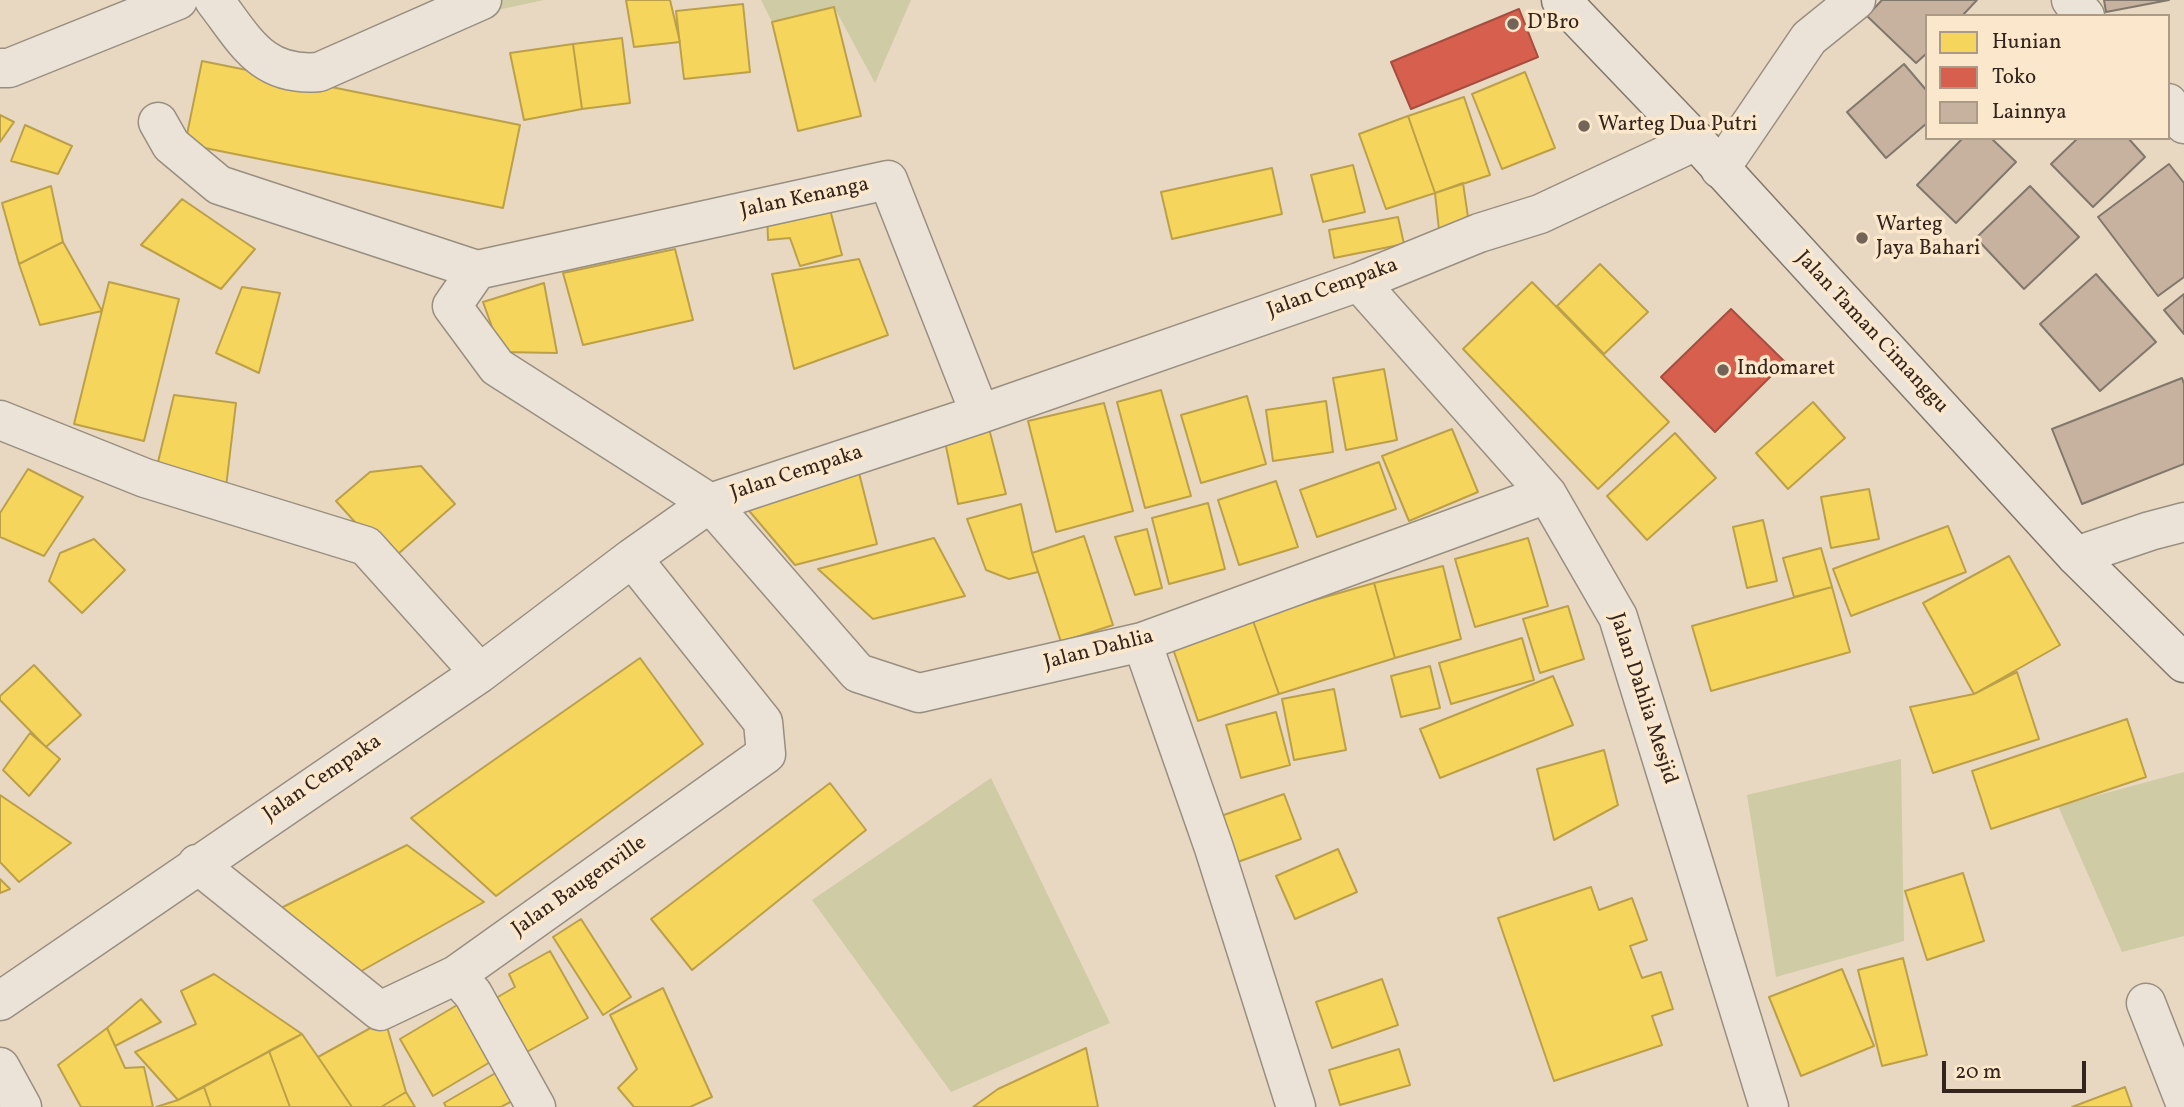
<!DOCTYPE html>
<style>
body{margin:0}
#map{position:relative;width:2184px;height:1107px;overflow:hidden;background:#e8d8c1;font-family:Vollkorn,serif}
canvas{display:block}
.legend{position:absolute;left:1925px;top:14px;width:245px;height:126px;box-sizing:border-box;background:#fbe8cc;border:2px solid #ab9a86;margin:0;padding:9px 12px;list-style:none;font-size:21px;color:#33251d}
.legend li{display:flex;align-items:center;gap:14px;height:35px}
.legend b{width:35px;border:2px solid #ab9a86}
.scale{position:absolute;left:1942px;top:1061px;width:144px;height:32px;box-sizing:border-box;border:4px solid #33251d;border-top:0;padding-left:9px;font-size:21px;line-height:24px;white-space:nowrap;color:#33251d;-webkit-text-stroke:5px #fbe8cc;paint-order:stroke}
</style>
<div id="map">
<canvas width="2184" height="1107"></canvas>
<ul class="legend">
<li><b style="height:19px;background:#f6d55c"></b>Hunian</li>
<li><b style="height:19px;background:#d6604d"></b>Toko</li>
<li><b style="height:19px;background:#c7b29f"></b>Lainnya</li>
</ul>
<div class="scale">20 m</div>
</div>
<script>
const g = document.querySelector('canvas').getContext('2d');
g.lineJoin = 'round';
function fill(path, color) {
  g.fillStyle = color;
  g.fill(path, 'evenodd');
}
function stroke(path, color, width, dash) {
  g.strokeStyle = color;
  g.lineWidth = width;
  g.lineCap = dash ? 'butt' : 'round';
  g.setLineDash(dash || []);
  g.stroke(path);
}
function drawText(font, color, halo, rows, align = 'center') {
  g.font = font + ' Vollkorn,serif';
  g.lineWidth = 7;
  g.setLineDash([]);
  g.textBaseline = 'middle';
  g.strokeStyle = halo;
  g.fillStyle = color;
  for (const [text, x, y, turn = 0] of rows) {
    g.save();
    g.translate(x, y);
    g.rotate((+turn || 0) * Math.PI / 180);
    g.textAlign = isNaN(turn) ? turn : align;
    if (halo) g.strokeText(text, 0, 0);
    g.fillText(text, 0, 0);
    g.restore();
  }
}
fill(new Path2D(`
 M 493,0 L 544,0 L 497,10 Z
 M 761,0 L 911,0 L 875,83 L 834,7 L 772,22 Z
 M 1901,759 L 1904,941 L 1776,977 L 1747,795 Z
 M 2184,772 L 2184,936 L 2122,952 L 2058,806 Z
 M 991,778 L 1110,1023 L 951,1092 L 812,900 Z`), '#cfcba4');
const homes = new Path2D(`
 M 626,0 L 670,0 L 680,42 L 634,47 Z
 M 743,4 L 750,72 L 684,79 L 676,11 Z
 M 834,7 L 861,116 L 798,131 L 772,22 Z
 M 622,38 L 630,103 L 582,109 L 573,44 Z
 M 573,44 L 582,109 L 524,120 L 510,53 Z
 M 202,61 L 520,125 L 503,208 L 185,144 Z
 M 1525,72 L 1555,148 L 1502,169 L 1472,94 Z
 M 1464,97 L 1490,175 L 1435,193 L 1408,116 Z
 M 0,115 L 14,122 L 0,142 Z
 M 1408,116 L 1435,193 L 1386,209 L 1359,134 Z
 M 25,125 L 72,146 L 58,174 L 11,161 Z
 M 1353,165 L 1365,212 L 1323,222 L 1311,175 Z
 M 1272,168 L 1282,214 L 1172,239 L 1161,192 Z
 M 1463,183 L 1469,224 L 1439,230 L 1435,193 Z
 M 51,186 L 63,242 L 19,264 L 2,203 Z
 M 182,199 L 255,249 L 221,289 L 141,245 Z
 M 828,202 L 842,255 L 800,266 L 790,238 L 768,240 L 767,210 Z
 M 1398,217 L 1404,244 L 1334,258 L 1329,230 Z
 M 63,242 L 102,311 L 40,325 L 19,264 Z
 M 675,249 L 693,320 L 583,345 L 563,273 Z
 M 859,259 L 888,335 L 794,369 L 772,274 Z
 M 1600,264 L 1648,312 L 1604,354 L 1557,306 Z
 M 109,282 L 179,299 L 144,441 L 74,424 Z
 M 1532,282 L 1669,422 L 1598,489 L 1463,349 Z
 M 544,283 L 557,353 L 501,352 L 483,302 Z
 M 242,287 L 280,293 L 259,373 L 216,353 Z
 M 1384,369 L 1397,440 L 1346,450 L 1333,378 Z
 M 1161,390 L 1191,496 L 1145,508 L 1117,402 Z
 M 174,395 L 236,403 L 226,487 L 154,479 Z
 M 1247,396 L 1266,464 L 1201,483 L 1181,415 Z
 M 1326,401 L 1333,452 L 1273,461 L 1266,410 Z
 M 1813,402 L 1845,438 L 1788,489 L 1756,453 Z
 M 1104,403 L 1133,511 L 1056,532 L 1028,421 Z
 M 986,417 L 1006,494 L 958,504 L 943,432 Z
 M 1452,429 L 1478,492 L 1409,521 L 1382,456 Z
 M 1675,433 L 1716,478 L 1647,540 L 1607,496 Z
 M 856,461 L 877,544 L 795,565 L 740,500 Z
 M 1379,462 L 1396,509 L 1317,537 L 1300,490 Z
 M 421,466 L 455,504 L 390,561 L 336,501 L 370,472 Z
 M 28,469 L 83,497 L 44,556 L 0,537 L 0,513 Z
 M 1276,481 L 1298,547 L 1239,565 L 1218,500 Z
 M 1869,489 L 1879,539 L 1831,548 L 1821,497 Z
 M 1208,503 L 1225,569 L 1169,584 L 1152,518 Z
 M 1021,504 L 1032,553 L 1038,572 L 1009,579 L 986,570 L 967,519 Z
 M 1763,520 L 1777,581 L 1747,588 L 1733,527 Z
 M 1948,526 L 1966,572 L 1851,616 L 1833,569 Z
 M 1147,529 L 1162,588 L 1135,595 L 1115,537 Z
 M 1084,536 L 1113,625 L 1061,642 L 1032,553 Z
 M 934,538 L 965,596 L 873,619 L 818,569 Z
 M 1528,538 L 1548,606 L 1475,627 L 1455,559 Z
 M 94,539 L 125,570 L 82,613 L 49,581 L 60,553 Z
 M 1821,548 L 1832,587 L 1794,597 L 1783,558 Z
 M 2009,556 L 2060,645 L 1974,694 L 1923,603 Z
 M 1443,566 L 1461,639 L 1395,658 L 1374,583 Z
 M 1374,583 L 1395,658 L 1279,694 L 1252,618 Z
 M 1832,587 L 1850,652 L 1711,691 L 1692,626 Z
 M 1568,606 L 1584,659 L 1540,673 L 1523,619 Z
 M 1252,618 L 1279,694 L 1198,721 L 1172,646 Z
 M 1522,638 L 1534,680 L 1451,704 L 1439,663 Z
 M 640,658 L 703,744 L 496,896 L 411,818 Z
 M 34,665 L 81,715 L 46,747 L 0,700 L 0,696 Z
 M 1430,666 L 1440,708 L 1401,717 L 1391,676 Z
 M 2017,672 L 2039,739 L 1933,773 L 1910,707 L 1974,694 Z
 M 1553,676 L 1573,725 L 1440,778 L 1420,729 Z
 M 1334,689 L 1346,750 L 1294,760 L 1282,699 Z
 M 1276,712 L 1290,765 L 1241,778 L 1226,725 Z
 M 2127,719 L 2146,777 L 1991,829 L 1972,771 Z
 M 30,733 L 60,759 L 29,796 L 3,770 Z
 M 1604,750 L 1618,805 L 1554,840 L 1537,769 Z
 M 830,783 L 866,830 L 692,970 L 651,919 Z
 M 1284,794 L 1301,839 L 1235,863 L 1218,817 Z
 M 0,795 L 71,843 L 19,882 L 0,862 Z
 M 407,845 L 484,902 L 356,974 L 275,911 Z
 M 1338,849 L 1357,892 L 1295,919 L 1276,876 Z
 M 1963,873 L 1984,941 L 1927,960 L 1905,891 Z
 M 0,879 L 10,889 L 0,893 Z
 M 1591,887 L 1599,910 L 1632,898 L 1647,940 L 1630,946 L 1642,978 L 1661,972 L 1673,1009 L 1652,1016 L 1662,1045 L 1554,1081 L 1498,918 Z
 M 581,919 L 631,997 L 603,1015 L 553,937 Z
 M 550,951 L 588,1018 L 514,1059 L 484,1005 L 515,987 L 509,974 Z
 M 1903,958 L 1927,1055 L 1882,1066 L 1858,970 Z
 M 1842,969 L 1874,1046 L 1801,1076 L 1769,997 Z
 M 214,974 L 302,1034 L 178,1100 L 135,1052 L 196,1024 L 181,991 Z
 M 1382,979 L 1398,1025 L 1332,1048 L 1316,1002 Z
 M 663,988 L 712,1097 L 690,1107 L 634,1107 L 618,1088 L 637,1069 L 610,1015 Z
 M 469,998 L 502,1055 L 433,1096 L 400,1039 Z
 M 141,999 L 161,1022 L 115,1046 L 107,1028 Z
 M 385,1020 L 406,1092 L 381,1107 L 352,1107 L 318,1057 Z
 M 107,1028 L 125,1068 L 144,1067 L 153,1107 L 81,1107 L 58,1065 Z
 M 302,1034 L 318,1057 L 352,1107 L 290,1107 L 269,1051 Z
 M 1086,1048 L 1098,1107 L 973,1107 L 998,1089 Z
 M 1399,1049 L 1410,1085 L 1340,1105 L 1329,1070 Z
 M 269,1051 L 290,1107 L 211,1107 L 204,1087 Z
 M 499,1071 L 516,1099 L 501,1107 L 446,1107 L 444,1103 Z
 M 204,1087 L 211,1107 L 156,1107 L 178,1100 Z
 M 2125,1087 L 2132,1107 L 2072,1107 Z
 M 406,1092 L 415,1107 L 381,1107 Z`);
fill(homes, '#f6d55c');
stroke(homes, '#bca049', 2);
const shops = new Path2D(`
 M 1519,9 L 1538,57 L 1411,109 L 1391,62 Z
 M 1731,309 L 1785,362 L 1715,432 L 1661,377 Z`);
fill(shops, '#d6604d');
stroke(shops, '#a54e3f', 2);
const building = new Path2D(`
 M 1882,0 L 1977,0 L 1962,16 L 1927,16 L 1927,53 L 1916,63 L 1867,16 Z
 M 2104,0 L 2169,0 L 2106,12 Z
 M 1904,64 L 1927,91 L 1927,123 L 1886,158 L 1847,112 Z
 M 1963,138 L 1991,138 L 2016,162 L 1956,223 L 1917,185 Z
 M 2078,138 L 2128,138 L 2145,157 L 2093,207 L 2051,164 Z
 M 2169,164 L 2184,183 L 2184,277 L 2158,296 L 2098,217 Z
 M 2030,186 L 2079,237 L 2024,289 L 1976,238 Z
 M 2096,274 L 2156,342 L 2100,391 L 2040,324 Z
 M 2184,294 L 2184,334 L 2164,310 Z
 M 2182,378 L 2184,384 L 2184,464 L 2082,504 L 2052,429 Z`);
fill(building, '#c7b29f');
stroke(building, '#81776b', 2);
const street = new Path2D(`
 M 214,0 C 245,40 261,77 319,72 L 482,0
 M 2071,0 L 2085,16
 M 0,68 L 9,68 L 178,0
 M 2168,103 L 2184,124
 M 158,122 L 171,145 L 219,185 L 477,270
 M 1720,169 L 1809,38 L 1856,0
 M 1359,282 L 1547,494 L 1618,617 L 1769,1107
 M 980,414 L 888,180 L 477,270 L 452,306 L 497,367 L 710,503 L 858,673 L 919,693 L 1142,642 L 1547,494
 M 0,420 L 145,478 L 366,546 L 480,673
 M 2076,556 L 2150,531 L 2184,522
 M 1142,642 L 1214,848 L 1296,1107
 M 197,864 L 380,1011 L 456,975 L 766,754 L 763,722 L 632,558
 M 456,975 L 473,994 L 536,1107
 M 0,1001 L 480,673 L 632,558 L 710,503 L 980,414 L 1359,282 L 1479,233 L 1540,214 L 1696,141
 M 2146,1003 L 2184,1100
 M 0,1067 L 22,1107`);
const secondary = new Path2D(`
 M 1561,0 L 1696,141 L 2076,556 L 2184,663`);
stroke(street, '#998f81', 41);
stroke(secondary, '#81776b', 41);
stroke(street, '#ebe3d7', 38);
stroke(secondary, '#ebe3d7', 38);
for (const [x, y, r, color] of [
 [1513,24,7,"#726456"],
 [1584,126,7,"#726456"],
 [1862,238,7,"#726456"],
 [1723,370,7,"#726456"]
]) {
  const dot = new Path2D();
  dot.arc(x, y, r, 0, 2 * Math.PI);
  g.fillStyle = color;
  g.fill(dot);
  stroke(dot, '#fbe8cc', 2.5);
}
drawText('21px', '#33251d', '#fbe8cc', [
 ["D'Bro",1527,24],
 ["Warteg Dua Putri",1598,126],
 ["Warteg",1876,226],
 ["Jaya Bahari",1876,250],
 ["Indomaret",1737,370]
], 'left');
drawText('21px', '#33251d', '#fbe8cc', [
 ["Jalan Kenanga",805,199,-12],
 ["Jalan Cempaka",1333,289,-20],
 ["Jalan Taman Cimanggu",1871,333,47],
 ["Jalan Cempaka",797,474,-18],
 ["Jalan Dahlia",1099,651,-14],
 ["Jalan Dahlia Mesjid",1642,699,72],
 ["Jalan Cempaka",323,779,-34],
 ["Jalan Baugenville",580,887,-35]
]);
</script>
